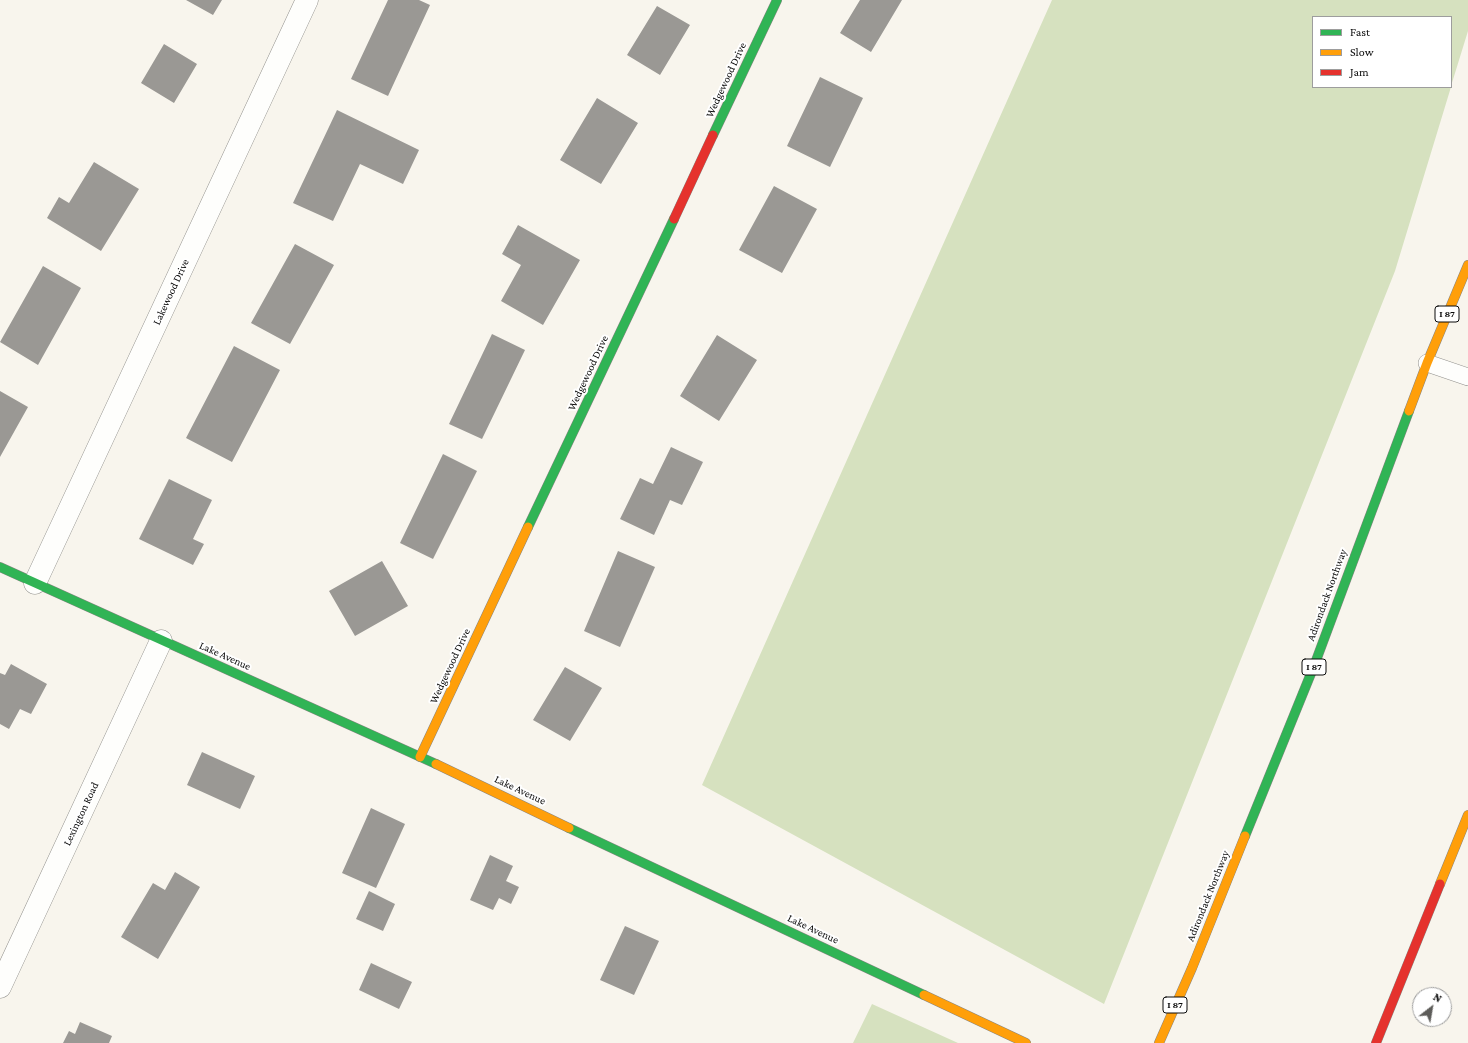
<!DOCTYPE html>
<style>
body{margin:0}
#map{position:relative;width:1468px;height:1043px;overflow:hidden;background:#f8f5ed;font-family:"Crimson Pro",serif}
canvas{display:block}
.legend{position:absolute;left:1312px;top:16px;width:140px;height:72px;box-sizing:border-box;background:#fff;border:1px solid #9d9d9d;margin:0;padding:5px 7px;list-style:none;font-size:12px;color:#0a0a0a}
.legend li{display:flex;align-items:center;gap:8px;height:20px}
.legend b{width:20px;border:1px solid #9d9d9d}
.north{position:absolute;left:1412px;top:987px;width:40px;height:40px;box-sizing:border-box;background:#fff;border:1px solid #9d9d9d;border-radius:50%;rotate:31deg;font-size:11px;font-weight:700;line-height:16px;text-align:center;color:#0a0a0a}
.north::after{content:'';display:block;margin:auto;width:14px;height:18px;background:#5d5c59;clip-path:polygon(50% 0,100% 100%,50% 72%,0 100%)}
</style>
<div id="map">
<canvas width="1468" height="1043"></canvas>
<ul class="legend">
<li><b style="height:5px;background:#30b455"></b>Fast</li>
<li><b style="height:5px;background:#ff9f0a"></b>Slow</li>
<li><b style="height:5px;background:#e5322d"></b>Jam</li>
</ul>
<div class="north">N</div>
</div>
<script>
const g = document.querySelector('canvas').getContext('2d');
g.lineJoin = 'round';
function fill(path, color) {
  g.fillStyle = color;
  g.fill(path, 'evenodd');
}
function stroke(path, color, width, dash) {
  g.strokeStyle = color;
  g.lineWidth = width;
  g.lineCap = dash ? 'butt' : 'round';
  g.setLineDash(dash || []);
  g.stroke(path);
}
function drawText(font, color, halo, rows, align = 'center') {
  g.font = font + ' "Crimson Pro",serif';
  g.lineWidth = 4;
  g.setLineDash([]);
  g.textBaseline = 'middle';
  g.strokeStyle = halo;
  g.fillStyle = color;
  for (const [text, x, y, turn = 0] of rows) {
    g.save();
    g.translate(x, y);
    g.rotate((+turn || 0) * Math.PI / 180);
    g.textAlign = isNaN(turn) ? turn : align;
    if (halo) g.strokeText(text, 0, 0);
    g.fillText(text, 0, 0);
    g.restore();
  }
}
fill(new Path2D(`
 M 1052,0 L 1468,0 L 1468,31 L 1451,86 L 1451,17 L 1313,17 L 1313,87 L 1451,87 L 1395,271 L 1104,1004 L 702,785 Z
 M 872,1004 L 958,1043 L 853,1043 Z`), '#d6e1bf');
fill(new Path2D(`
 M 186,0 L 222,0 L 213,15 Z
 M 388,0 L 419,0 L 430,5 L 388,96 L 351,79 Z
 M 860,0 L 902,0 L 871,52 L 840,33 Z
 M 657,6 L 690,25 L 660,75 L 627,55 Z
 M 164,44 L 197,64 L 174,103 L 141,83 Z
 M 820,77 L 863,98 L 830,167 L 787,146 Z
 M 597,98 L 638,123 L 601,184 L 560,160 Z
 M 337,110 L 419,150 L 403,184 L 360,164 L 333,221 L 293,203 Z
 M 94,162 L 139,189 L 101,251 L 47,218 L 59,197 L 69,203 Z
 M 774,186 L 817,209 L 782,273 L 739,250 Z
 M 518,225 L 580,260 L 543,325 L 501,301 L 521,265 L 502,254 Z
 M 295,244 L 334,265 L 290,344 L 251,323 Z
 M 43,266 L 81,288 L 38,365 L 0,342 Z
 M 492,334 L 525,350 L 482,439 L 449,424 Z
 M 717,335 L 757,360 L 719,421 L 680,396 Z
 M 234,346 L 280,370 L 232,462 L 186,438 Z
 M 0,391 L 28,407 L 0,457 Z
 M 671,447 L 703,462 L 682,505 L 670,500 L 654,535 L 620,519 L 640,478 L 653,484 Z
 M 443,454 L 477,471 L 433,559 L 400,543 Z
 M 169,479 L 212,500 L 193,539 L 204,544 L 193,565 L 139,539 Z
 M 618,551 L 655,567 L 620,647 L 584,631 Z
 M 382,561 L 408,606 L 355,636 L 329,591 Z
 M 11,664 L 47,684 L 31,714 L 20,709 L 9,729 L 0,724 L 0,673 L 5,675 Z
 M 565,667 L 602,688 L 570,741 L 533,720 Z
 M 202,752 L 255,776 L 240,809 L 187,785 Z
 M 371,808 L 405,824 L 376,888 L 342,873 Z
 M 490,855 L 513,866 L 506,881 L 519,887 L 511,904 L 499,898 L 493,910 L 470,900 Z
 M 175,872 L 200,887 L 158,959 L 121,937 L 153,883 L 165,890 Z
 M 369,891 L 395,904 L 383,931 L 356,919 Z
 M 625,926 L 659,941 L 634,995 L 600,980 Z
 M 371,963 L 412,982 L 399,1009 L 359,990 Z
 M 80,1022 L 112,1036 L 109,1043 L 63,1043 L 69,1031 L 75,1034 Z`), '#9a9894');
const lane = new Path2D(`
 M 1427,363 L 1468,377`);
const street = new Path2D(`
 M 35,583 L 307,0
 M 0,987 L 161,641`);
const fast = new Path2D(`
 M 713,135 L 777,0
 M 528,527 L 674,219
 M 0,567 L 436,764
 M 569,828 L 924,995
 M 1245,836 L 1314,666 L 1409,411`);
const slow = new Path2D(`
 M 1409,411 L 1427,363 L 1468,265
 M 420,757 L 528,527
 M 436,764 L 569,828
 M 1440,884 L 1468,815
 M 924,995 L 1026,1043
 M 1159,1043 L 1192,968 L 1245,836`);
const jam = new Path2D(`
 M 674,219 L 713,135
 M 1376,1043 L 1440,884`);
stroke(lane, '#91908c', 18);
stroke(street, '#91908c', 23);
stroke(fast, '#888683', 10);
stroke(slow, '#888683', 10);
stroke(jam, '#888683', 10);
stroke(lane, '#fefefc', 17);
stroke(street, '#fefefc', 22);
stroke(fast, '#30b455', 9);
stroke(slow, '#ff9f0a', 9);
stroke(jam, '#e5322d', 9);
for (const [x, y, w] of [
 [1447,314,24],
 [1314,667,24],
 [1175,1005,24]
]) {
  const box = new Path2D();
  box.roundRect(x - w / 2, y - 8, w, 16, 3);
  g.fillStyle = '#fff';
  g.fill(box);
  stroke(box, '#0a0a0a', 1);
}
drawText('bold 10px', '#0a0a0a', null, [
 ["I 87",1447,314],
 ["I 87",1314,667],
 ["I 87",1175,1005]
]);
drawText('11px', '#0a0a0a', '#fff', [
 ["Wedgewood Drive",726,80,-65],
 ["Lakewood Drive",171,292,-65],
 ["Wedgewood Drive",588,373,-65],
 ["Adirondack Northway",1327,595,-70],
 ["Lake Avenue",225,656,24],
 ["Wedgewood Drive",450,666,-65],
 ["Lake Avenue",520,790,25],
 ["Lexington Road",81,814,-65],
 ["Adirondack Northway",1208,896,-68],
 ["Lake Avenue",813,929,25]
]);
</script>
